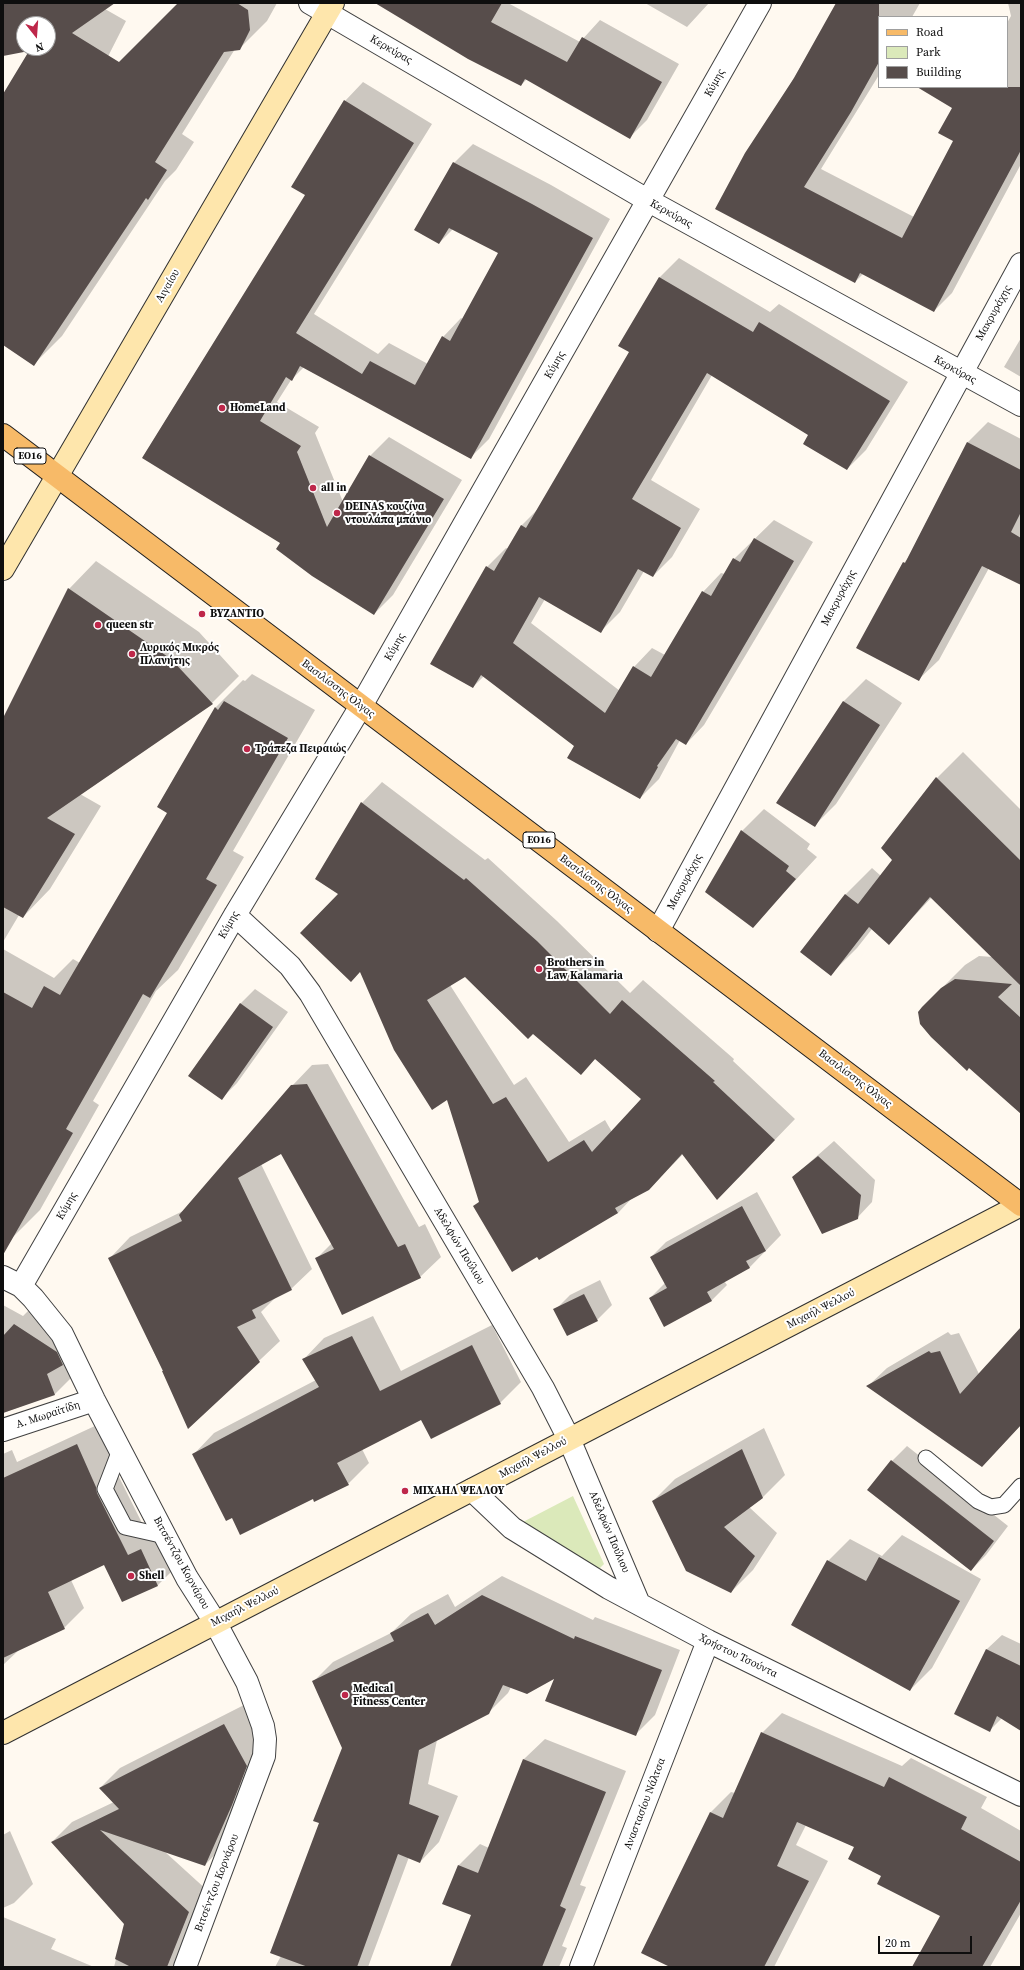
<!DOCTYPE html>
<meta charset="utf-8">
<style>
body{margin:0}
#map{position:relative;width:1024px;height:1970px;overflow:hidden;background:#fff9f0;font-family:"Source Serif 4",serif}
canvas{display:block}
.frame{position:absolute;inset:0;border:4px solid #0e0e0e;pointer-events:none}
.legend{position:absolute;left:878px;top:16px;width:130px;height:72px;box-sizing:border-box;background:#fff;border:1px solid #9f9f9f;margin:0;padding:5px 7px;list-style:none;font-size:12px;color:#0e0e0e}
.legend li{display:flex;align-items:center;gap:8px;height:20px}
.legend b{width:20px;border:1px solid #9f9f9f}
.north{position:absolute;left:16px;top:16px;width:40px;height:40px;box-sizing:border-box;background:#fff;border:1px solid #9f9f9f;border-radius:50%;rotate:163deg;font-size:11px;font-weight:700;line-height:16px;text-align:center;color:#0e0e0e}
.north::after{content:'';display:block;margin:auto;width:14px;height:18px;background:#be274a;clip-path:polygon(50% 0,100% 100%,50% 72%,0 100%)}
.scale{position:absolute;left:878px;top:1936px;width:94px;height:18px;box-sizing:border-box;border:2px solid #0e0e0e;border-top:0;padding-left:5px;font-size:12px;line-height:14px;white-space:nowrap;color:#0e0e0e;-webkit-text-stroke:3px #fff;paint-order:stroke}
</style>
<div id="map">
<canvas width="1024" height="1970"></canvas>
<div class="frame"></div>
<ul class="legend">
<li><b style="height:5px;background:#f7ba68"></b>Road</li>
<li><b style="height:11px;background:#dbe9ba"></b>Park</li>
<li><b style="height:11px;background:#574d4b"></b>Building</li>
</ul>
<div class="north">N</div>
<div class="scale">20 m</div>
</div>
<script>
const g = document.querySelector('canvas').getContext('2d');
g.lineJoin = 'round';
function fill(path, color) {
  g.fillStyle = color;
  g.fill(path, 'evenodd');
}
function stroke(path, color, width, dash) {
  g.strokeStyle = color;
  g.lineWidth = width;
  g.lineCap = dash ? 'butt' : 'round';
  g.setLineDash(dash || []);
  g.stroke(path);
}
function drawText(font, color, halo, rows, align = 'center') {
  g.font = font + ' "Source Serif 4",serif';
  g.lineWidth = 4;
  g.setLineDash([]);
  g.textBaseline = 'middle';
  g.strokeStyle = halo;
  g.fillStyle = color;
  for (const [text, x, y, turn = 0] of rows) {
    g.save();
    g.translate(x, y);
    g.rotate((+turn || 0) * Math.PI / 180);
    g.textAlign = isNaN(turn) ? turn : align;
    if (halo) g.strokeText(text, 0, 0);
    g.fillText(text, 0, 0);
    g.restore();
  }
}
fill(new Path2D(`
 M 573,1496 L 604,1564 L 600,1568 L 593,1567 L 521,1523 Z`), '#dbe9ba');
fill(new Path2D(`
 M 3,3 L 113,3 L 105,9 L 126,21 L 90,92 L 180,3 L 277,3 L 267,21 L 239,49 L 235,49 L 182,134 L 194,142 L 176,170 L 165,181 L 62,336 L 34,364 L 3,344 L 3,95 L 31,50 L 3,55 ZM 24,24 L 48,24 L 48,48 L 24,48 Z
 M 401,3 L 508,3 L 580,42 L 600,20 L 679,64 L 647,120 L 629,138 L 527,79 L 521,85 Z
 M 645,3 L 709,3 L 687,27 Z
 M 838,3 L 920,3 L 912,17 L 879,17 L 879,75 L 821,169 L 914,217 L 954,141 L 953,107 L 936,87 L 1007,87 L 1007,23 L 1011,16 L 1008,3 L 1021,3 L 1021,164 L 952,293 L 934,311 L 863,274 L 855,282 L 717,209 Z
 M 363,82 L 432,124 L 314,314 L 378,354 L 389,343 L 428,364 L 443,337 L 461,318 L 463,319 L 499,253 L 453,229 L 439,243 L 454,163 L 473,144 L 551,185 L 610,219 L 489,439 L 470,458 L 304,367 L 291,380 L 277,402 L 319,427 L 315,433 L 343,502 L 370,456 L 389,437 L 462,480 L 393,595 L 374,614 L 282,542 L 143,457 L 306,195 L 345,101 Z
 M 679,258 L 770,312 L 779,304 L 908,382 L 866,450 L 847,469 L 809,435 L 712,375 L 651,480 L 700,509 L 672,557 L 653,576 L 644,571 L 620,612 L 601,631 L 545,599 L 531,623 L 620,691 L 634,667 L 652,648 L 665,655 L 703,592 L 721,573 L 725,574 L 734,559 L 774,520 L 813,542 L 704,725 L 686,744 L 680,740 L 659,779 L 640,798 L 575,746 L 484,676 L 473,687 L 487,567 L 506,548 L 508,549 L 521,526 L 538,509 L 630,352 L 620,346 L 660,277 Z
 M 1021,338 L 1021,377 L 1004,367 Z
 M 988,422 L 1021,439 L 1021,584 L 989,568 L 939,660 L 918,680 L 904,563 L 908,558 L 967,443 Z
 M 96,561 L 199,632 L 239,676 L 212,703 L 80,794 L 101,806 L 50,889 L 23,917 L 19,915 L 3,942 L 3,720 L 69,589 Z
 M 252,674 L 315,710 L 233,851 L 244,857 L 178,970 L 156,991 L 93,1101 L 99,1105 L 40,1210 L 12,1238 L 3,1233 L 3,949 L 54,978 L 73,959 L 80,963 L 169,812 L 158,806 L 216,707 L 243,680 L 245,681 Z
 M 866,679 L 902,703 L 836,804 L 814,826 L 778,802 L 844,701 Z
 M 963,752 L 1021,810 L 1021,1112 L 922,1008 L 965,965 L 979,956 L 993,957 L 932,897 L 889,943 L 872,929 L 857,948 L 831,974 L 801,952 L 846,894 L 872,868 L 881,876 L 894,859 L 937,778 Z
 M 382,782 L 485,860 L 488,858 L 557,921 L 630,993 L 643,980 L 734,1059 L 733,1061 L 795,1119 L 738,1178 L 683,1154 L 649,1189 L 633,1197 L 618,1213 L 537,1256 L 475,1206 L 480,1201 L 448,1099 L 339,893 L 362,803 ZM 465,975 L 581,1074 L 596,1058 L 642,1098 L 612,1132 L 605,1120 L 569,1142 L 526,1077 L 514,1085 L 450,985 Z
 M 764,809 L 810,844 L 807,849 L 817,857 L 753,926 L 707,892 L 742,831 Z
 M 255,989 L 288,1012 L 237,1083 L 222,1098 L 240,1004 Z
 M 328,1064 L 419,1227 L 425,1224 L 441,1257 L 420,1277 L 317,1258 L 332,1243 L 282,1153 L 261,1164 L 312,1269 L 291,1289 L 276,1297 L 261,1312 L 280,1341 L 189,1427 L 110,1258 L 130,1237 L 183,1211 L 292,1086 L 312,1065 Z
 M 834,1141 L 875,1180 L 872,1202 L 857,1218 L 793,1177 Z
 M 757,1192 L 781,1235 L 749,1268 L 724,1281 L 727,1285 L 712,1300 L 665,1325 L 650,1298 L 665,1283 L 651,1257 L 666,1242 Z
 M 600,1280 L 612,1305 L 597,1320 L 555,1310 L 570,1295 Z
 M 3,1305 L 23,1316 L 32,1307 L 74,1334 L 72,1377 L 55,1394 L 3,1413 Z
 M 373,1316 L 401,1371 L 492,1325 L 521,1382 L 500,1403 L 422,1419 L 362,1449 L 369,1463 L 348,1484 L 313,1498 L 232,1517 L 194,1454 L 214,1433 L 316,1380 L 304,1359 L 324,1338 Z
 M 1021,1328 L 1021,1425 L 982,1466 L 868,1386 L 887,1368 L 948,1332 L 951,1335 L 959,1333 L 979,1374 Z
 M 97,1425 L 116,1466 L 117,1473 L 148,1535 L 161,1529 L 178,1565 L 158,1585 L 122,1601 L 105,1564 L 71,1580 L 84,1608 L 64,1628 L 20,1649 L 3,1665 L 3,1454 L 12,1450 L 17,1462 Z
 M 764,1428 L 785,1475 L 763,1497 L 749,1507 L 777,1533 L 753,1570 L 731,1592 L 653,1501 L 675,1479 Z
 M 907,1446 L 1008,1526 L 986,1555 L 971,1570 L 892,1461 Z
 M 902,1535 L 981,1579 L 932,1668 L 910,1690 L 828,1561 L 850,1539 L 882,1556 Z
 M 502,1576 L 593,1620 L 595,1617 L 680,1650 L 655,1715 L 635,1735 L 556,1677 L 511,1687 L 508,1693 L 488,1713 L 437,1740 L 428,1784 L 458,1796 L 439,1842 L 420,1862 L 409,1857 L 368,1967 L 275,1967 L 281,1956 L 343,1748 L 313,1682 L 333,1662 L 391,1633 L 411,1614 L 448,1594 L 455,1607 Z
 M 1002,1635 L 1021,1644 L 1021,1730 L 1002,1718 L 990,1730 L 956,1714 L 987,1649 Z
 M 244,1705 L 267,1745 L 225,1844 L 205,1865 L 164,1851 L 208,1891 L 175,1967 L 114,1967 L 125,1924 L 52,1842 L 72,1822 L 114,1802 L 100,1788 L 120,1768 Z
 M 782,1713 L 902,1766 L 911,1758 L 987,1797 L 981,1808 L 1021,1831 L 1021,1913 L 990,1967 L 912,1967 L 942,1916 L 882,1875 L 855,1847 L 806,1825 L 796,1845 L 828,1861 L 774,1967 L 671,1967 L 642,1952 L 711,1812 L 731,1792 L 735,1793 L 762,1733 Z
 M 545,1739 L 626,1771 L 580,1885 L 586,1887 L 562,1946 L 567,1948 L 559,1967 L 452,1967 L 473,1915 L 459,1865 L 480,1844 L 489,1848 L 524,1759 Z
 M 10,1831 L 33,1884 L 14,1903 L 3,1908 L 3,1835 Z
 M 3,1917 L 56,1939 L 51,1949 L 94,1967 L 3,1967 Z`), '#0003');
fill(new Path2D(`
 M 3,3 L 115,3 L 72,33 L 119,62 L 178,3 L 237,3 L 248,10 L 250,30 L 240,50 L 224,52 L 155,162 L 167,170 L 148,200 L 146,198 L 34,366 L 3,345 L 3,94 L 29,51 L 3,56 ZM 24,24 L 48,24 L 48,48 L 24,48 Z
 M 375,3 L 502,3 L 491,22 L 567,62 L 582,37 L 662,82 L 630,139 L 525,79 L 521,86 L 468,59 Z
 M 836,3 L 879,3 L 879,62 L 851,112 L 804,187 L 902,238 L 953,141 L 938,133 L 952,108 L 917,87 L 1021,87 L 1021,150 L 934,312 L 860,273 L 855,283 L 715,209 L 745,153 L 794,78 Z
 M 344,100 L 414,143 L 296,333 L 362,374 L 370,361 L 415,385 L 442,336 L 450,341 L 498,253 L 449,228 L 439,244 L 414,230 L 453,162 L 532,204 L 593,238 L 471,459 L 300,366 L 292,381 L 286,377 L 260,421 L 301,446 L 297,452 L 327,527 L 369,455 L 444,499 L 374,615 L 312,576 L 276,549 L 280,543 L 142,458 L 305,195 L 291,187 Z
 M 659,277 L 753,332 L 759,322 L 890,401 L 847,470 L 803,444 L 808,435 L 707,373 L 632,499 L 681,528 L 653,577 L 638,569 L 601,633 L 539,597 L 513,643 L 605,713 L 633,666 L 651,677 L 702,591 L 711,596 L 733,558 L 740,562 L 754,538 L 794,561 L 686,745 L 676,739 L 657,766 L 658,767 L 640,799 L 567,758 L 574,746 L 481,675 L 473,688 L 430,664 L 486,566 L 494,571 L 521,525 L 526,528 L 629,352 L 618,346 Z
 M 967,442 L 1021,470 L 1021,512 L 1011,532 L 1021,538 L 1021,585 L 982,566 L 919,681 L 856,648 L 903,562 L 905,563 Z
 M 68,588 L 171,659 L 213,704 L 47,818 L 75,834 L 23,918 L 3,907 L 3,718 Z
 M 224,701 L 288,738 L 206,879 L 217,885 L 150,998 L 143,994 L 66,1129 L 73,1133 L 3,1255 L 3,992 L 32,1008 L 44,986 L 60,995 L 167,813 L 157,807 L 215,707 L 218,710 Z
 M 843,701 L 880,725 L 815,827 L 776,803 Z
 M 936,777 L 1021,861 L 1021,986 L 930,897 L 889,945 L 869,927 L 831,976 L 800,952 L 845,894 L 858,904 L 892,860 L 881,848 Z
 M 361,802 L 464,880 L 466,878 L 537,941 L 610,1014 L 622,1000 L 715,1081 L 713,1082 L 775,1140 L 717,1200 L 682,1154 L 649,1190 L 615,1208 L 618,1213 L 539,1260 L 537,1257 L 512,1272 L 473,1206 L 479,1202 L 447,1100 L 432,1110 L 394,1050 L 360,972 L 351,982 L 300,933 L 338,894 L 315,879 ZM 465,977 L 528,1039 L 533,1034 L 581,1075 L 595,1059 L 641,1099 L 592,1152 L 584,1140 L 548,1162 L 506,1097 L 493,1104 L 427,1000 Z
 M 741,830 L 789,866 L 786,871 L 796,879 L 753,928 L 705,892 Z
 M 955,979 L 1012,984 L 998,997 L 1021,1018 L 1021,1114 L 969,1068 L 967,1071 L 931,1037 L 920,1024 L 918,1012 L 922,1007 L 941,988 Z
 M 240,1003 L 273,1027 L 222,1100 L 188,1076 Z
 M 307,1084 L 398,1247 L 405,1244 L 421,1278 L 342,1315 L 315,1258 L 334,1249 L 281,1154 L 238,1178 L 292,1290 L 252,1310 L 256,1318 L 237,1327 L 260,1362 L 188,1429 L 162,1371 L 163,1371 L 108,1258 L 182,1221 L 179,1215 L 291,1085 Z
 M 818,1156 L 861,1195 L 858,1219 L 822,1234 L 792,1177 Z
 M 742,1206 L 766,1251 L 746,1261 L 750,1268 L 707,1292 L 712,1301 L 664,1327 L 649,1298 L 667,1288 L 650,1257 Z
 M 584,1294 L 598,1321 L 567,1336 L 553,1309 Z
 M 14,1324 L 57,1352 L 63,1365 L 47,1374 L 55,1395 L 3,1413 L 3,1336 Z
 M 1021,1327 L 1021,1425 L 982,1467 L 866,1386 L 929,1351 L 931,1353 L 940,1351 L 960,1394 Z
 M 352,1336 L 380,1391 L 472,1345 L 501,1404 L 431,1439 L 421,1420 L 337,1463 L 349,1485 L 314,1502 L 313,1499 L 240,1535 L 232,1518 L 226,1521 L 192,1454 L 319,1387 L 302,1359 Z
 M 77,1444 L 96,1487 L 97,1493 L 128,1555 L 141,1549 L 158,1586 L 122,1602 L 104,1565 L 48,1592 L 65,1629 L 3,1658 L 3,1478 Z
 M 742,1449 L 763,1498 L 724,1527 L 755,1556 L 731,1593 L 686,1571 L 652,1501 Z
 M 891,1460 L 994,1541 L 971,1571 L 867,1490 Z
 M 879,1557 L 960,1601 L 910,1691 L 791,1625 L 827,1560 L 866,1581 Z
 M 482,1595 L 574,1639 L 575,1636 L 662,1670 L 636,1736 L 545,1701 L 554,1679 L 527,1694 L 503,1685 L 489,1714 L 419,1750 L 409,1804 L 439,1816 L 420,1863 L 398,1854 L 357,1967 L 308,1967 L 270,1953 L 319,1823 L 313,1821 L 342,1748 L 312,1681 L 394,1641 L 390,1633 L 428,1613 L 435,1625 Z
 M 986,1649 L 1021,1666 L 1021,1731 L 997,1716 L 990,1732 L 954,1714 Z
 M 224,1724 L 247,1766 L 232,1805 L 205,1866 L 100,1830 L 189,1912 L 167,1967 L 131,1967 L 115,1959 L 124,1924 L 51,1842 L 119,1809 L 99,1788 Z
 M 761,1732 L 884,1787 L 889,1777 L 967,1817 L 961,1829 L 1021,1862 L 1021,1900 L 982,1967 L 912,1967 L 940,1916 L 877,1884 L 881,1876 L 848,1859 L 854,1847 L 797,1822 L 777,1866 L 809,1881 L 764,1967 L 670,1967 L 641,1953 L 710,1812 L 723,1818 Z
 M 523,1759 L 606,1792 L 560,1906 L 566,1909 L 542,1967 L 450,1967 L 471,1915 L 442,1904 L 458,1865 L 478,1873 Z`), '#574d4b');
const lane = new Path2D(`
 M 120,1450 L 105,1489 L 125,1527 L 165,1536
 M 926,1458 L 978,1501 L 991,1507 L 1004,1505 L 1021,1486`);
const street = new Path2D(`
 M 310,3 L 649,201 L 1021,405
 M 235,915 L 290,966 L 310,993 L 543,1388 L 569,1439 L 639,1604
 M 658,931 L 1021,264
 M 3,1277 L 21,1286 L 33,1298 L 62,1334 L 94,1400 L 187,1578 L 215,1622 L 247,1682 L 263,1726 L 265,1739 L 264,1756 L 185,1967
 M 21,1286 L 235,915 L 361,706 L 760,3
 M 3,1430 L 94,1400
 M 472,1490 L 512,1528 L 609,1588 L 708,1641 L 1021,1795
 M 581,1967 L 708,1641`);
const secondary = new Path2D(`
 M 3,569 L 333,3
 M 3,1733 L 1021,1205`);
const primary = new Path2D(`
 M 3,435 L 1021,1205`);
stroke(lane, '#414141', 17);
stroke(street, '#414141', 24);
stroke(secondary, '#303030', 24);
stroke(primary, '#1f1f1f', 24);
stroke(lane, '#fff', 15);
stroke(street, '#fff', 22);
stroke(secondary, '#fee6ac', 22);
stroke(primary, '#f7ba68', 22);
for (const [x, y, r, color] of [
 [222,408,4,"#be274a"],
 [313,488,4,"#be274a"],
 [337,513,4,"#be274a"],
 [202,614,4,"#be274a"],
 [98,625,4,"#be274a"],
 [132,654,4,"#be274a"],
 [247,749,4,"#be274a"],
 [539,969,4,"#be274a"],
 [405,1491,4,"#be274a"],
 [131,1576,4,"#be274a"],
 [345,1695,4,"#be274a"]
]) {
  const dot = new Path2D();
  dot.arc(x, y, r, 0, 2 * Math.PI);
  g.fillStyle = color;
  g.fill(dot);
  stroke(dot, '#fff', 1.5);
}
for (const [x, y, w] of [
 [30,456,32],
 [539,840,32]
]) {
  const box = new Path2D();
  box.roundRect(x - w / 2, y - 8, w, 16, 3);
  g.fillStyle = '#fff';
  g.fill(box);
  stroke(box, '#0e0e0e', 1);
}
drawText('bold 10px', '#0e0e0e', null, [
 ["ΕΟ16",30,456],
 ["ΕΟ16",539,840]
]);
drawText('11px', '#0e0e0e', '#fff', [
 ["Κερκύρας",391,50,30],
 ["Κύμης",715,83,-61],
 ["Κερκύρας",671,214,29],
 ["Αιγαίου",168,286,-60],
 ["Μακρυράχης",994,313,-61],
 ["Κύμης",555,365,-60],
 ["Κερκύρας",955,370,29],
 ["Μακρυράχης",839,598,-62],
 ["Κύμης",395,647,-60],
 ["Βασιλίσσης Όλγας",338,689,37],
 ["Μακρυράχης",685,882,-62],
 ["Βασιλίσσης Όλγας",596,884,37],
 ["Κύμης",229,925,-60],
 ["Βασιλίσσης Όλγας",855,1079,37],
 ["Κύμης",67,1206,-60],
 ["Αδελφών Πούλιου",459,1246,59],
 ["Μιχαήλ Ψελλού",821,1309,-27],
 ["Α. Μωραϊτίδη",48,1415,-18],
 ["Μιχαήλ Ψελλού",533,1458,-28],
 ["Αδελφών Πούλιου",609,1532,67],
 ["Βιτσέντζου Κορνάρου",181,1563,61],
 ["Μιχαήλ Ψελλού",245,1607,-27],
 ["Χρήστου Τσούντα",738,1656,26],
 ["Αναστασίου Νάλτσα",645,1804,-69],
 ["Βιτσέντζου Κορνάρου",217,1883,-69]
]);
drawText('bold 11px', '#0e0e0e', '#fff', [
 ["HomeLand",230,408],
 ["all in",321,488],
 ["DEINAS κουζίνα",345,507],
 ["ντουλάπα μπάνιο",345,520],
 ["ΒΥΖΑΝΤΙΟ",210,614],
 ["queen str",106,625],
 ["Λυρικός Μικρός",140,648],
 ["Πλανήτης",140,661],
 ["Τράπεζα Πειραιώς",255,749],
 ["Brothers in",547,963],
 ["Law Kalamaria",547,976],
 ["ΜΙΧΑΗΛ ΨΕΛΛΟΥ",413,1491],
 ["Shell",139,1576],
 ["Medical",353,1689],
 ["Fitness Center",353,1702]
], 'left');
</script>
